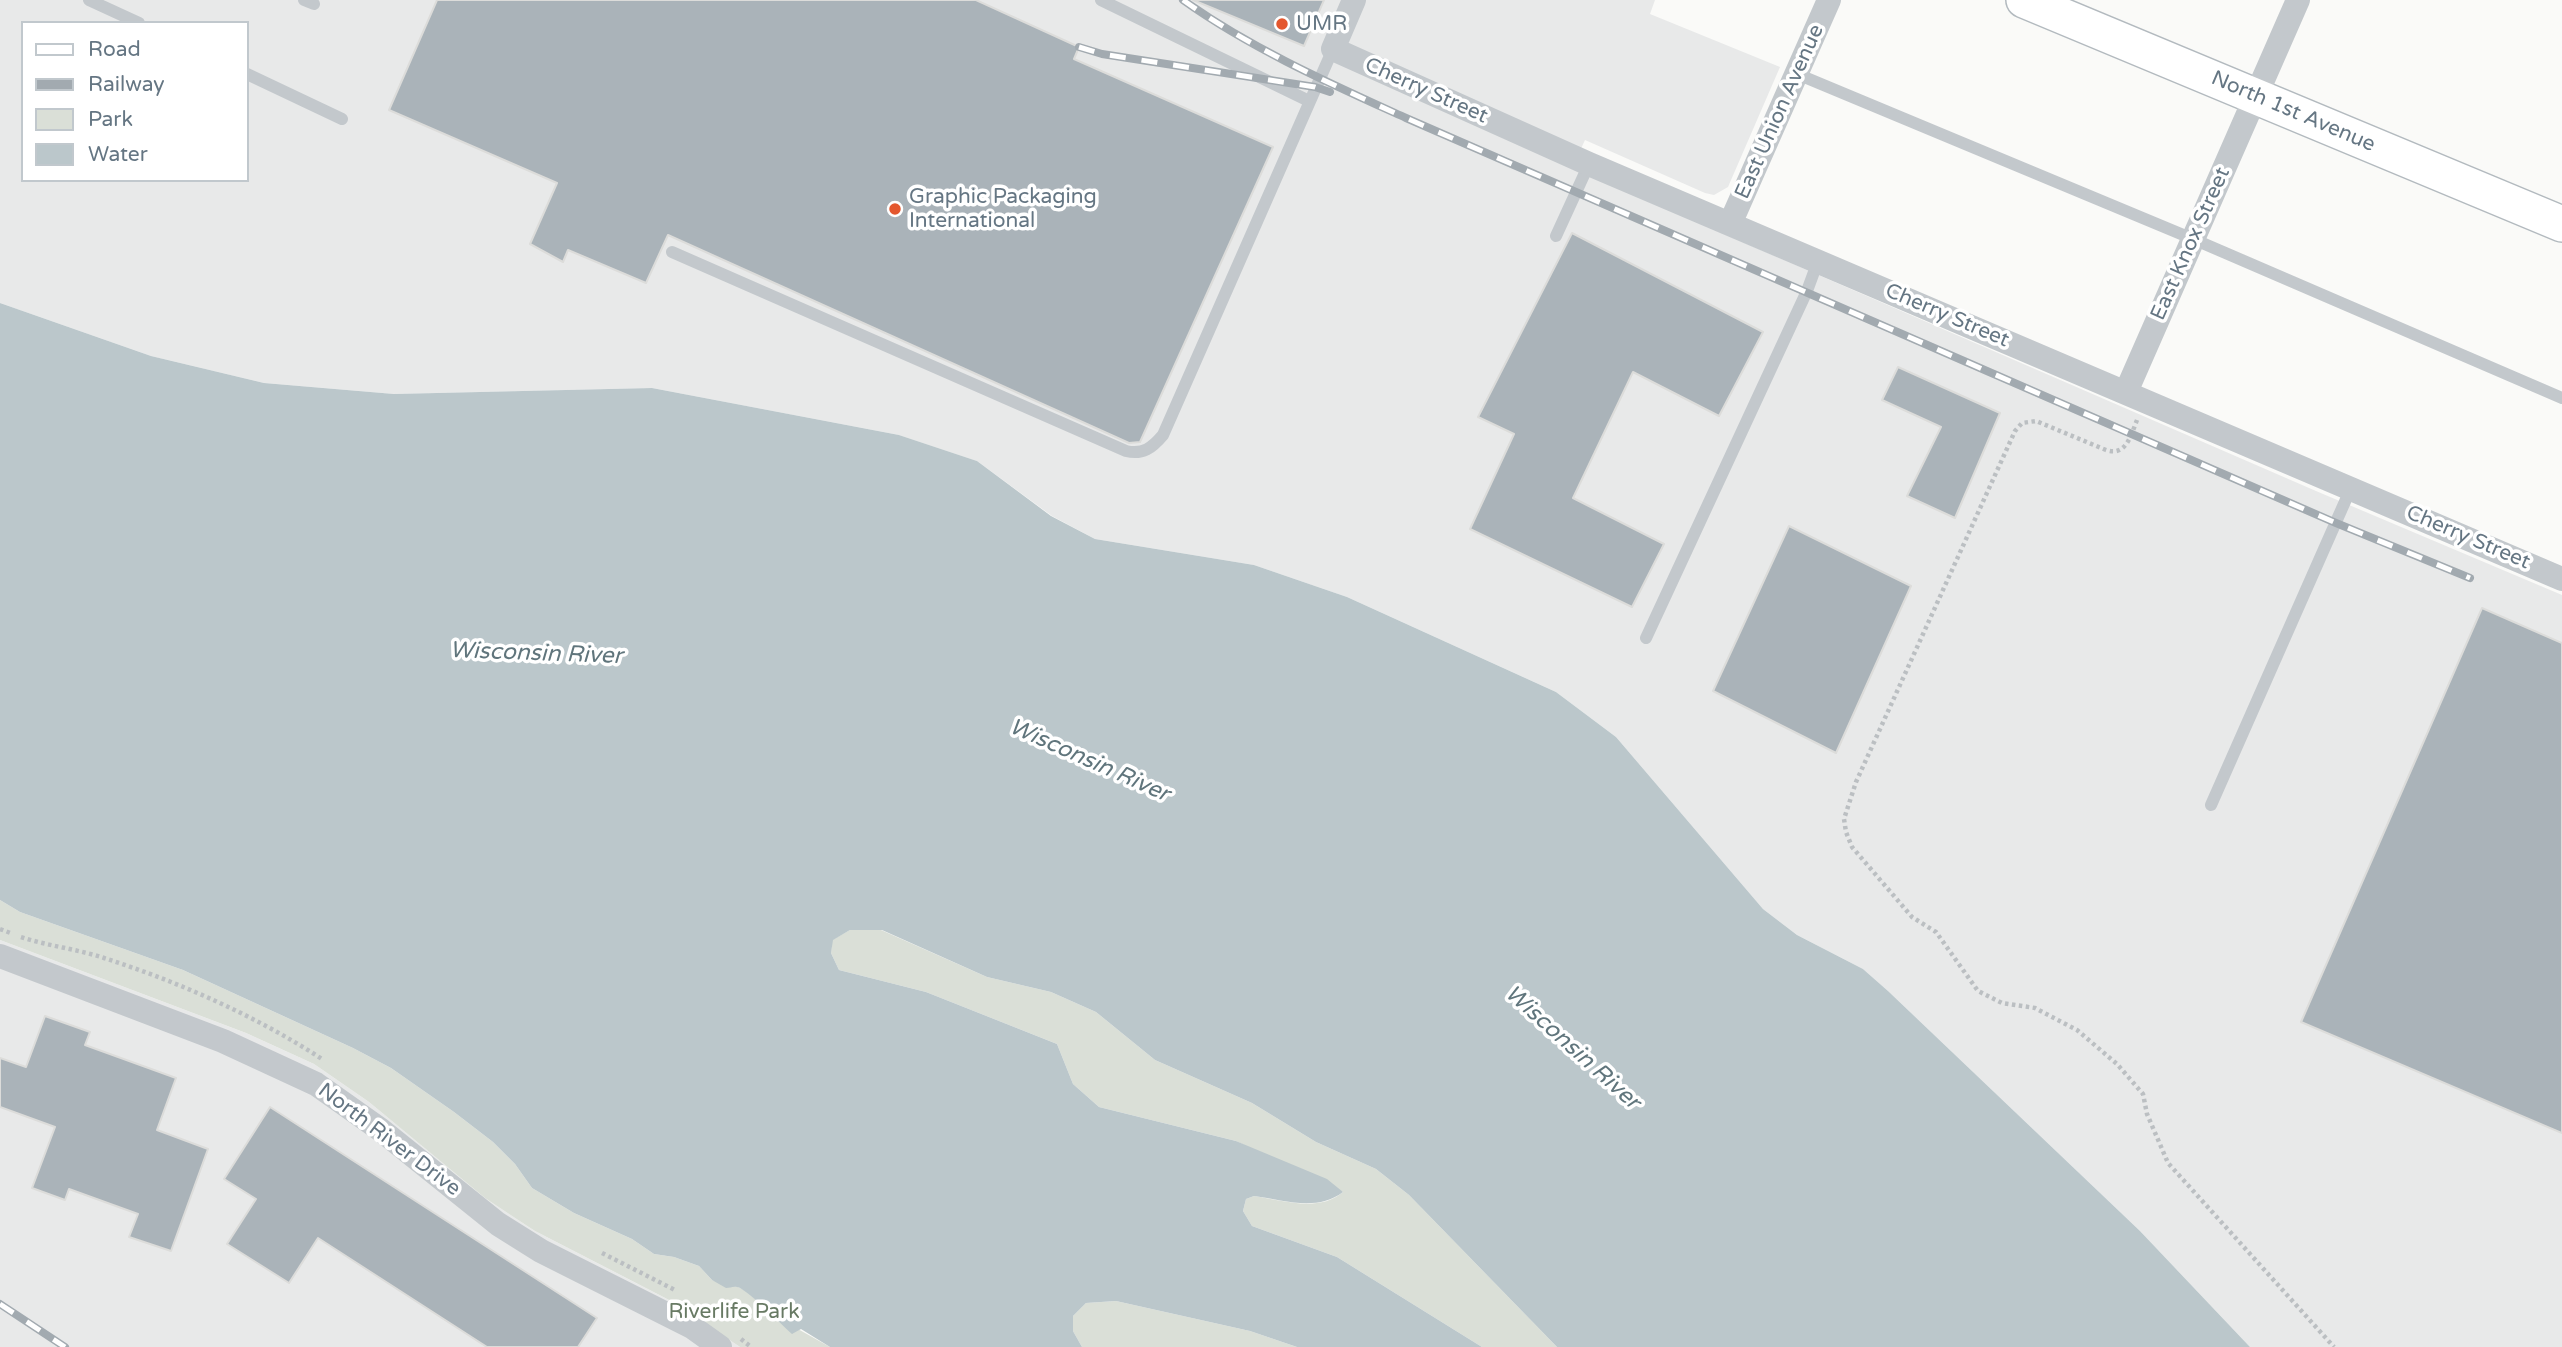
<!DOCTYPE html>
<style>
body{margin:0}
#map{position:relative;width:2562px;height:1347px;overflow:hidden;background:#fafaf8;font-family:"Varela Round",sans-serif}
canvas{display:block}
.legend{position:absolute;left:21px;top:21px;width:228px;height:161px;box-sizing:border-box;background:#fff;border:2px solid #c1c8cd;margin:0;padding:9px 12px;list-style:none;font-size:21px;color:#657683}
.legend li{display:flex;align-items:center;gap:14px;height:35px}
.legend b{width:35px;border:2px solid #c1c8cd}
</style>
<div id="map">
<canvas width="2562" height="1347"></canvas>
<ul class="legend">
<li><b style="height:9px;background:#fff"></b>Road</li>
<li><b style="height:9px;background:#a2aab0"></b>Railway</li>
<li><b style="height:19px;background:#dadfd7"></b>Park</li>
<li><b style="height:19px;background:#bbc7cb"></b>Water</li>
</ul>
</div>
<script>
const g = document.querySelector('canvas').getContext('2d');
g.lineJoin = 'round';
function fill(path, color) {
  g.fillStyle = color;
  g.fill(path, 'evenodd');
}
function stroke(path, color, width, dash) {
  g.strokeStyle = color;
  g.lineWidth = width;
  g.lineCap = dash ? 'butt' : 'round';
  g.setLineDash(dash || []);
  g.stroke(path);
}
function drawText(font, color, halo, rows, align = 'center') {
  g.font = font + ' "Varela Round",sans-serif';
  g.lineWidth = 7;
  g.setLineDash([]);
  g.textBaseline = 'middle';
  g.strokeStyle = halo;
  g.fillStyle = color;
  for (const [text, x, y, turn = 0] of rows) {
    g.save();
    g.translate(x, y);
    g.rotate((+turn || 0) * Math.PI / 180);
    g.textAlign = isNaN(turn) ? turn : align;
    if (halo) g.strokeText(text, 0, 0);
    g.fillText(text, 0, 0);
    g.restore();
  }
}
fill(new Path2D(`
 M 0,0 L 1655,0 L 1650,14 L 1780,67 L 1728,187 L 1714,195 L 1705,193 L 1585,140 L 1572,168 L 2316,491 L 2562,595 L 2562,1347 L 2250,1347 L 2140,1231 L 1888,991 L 1863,969 L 1797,935 L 1763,909 L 1616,737 L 1556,692 L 1347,597 L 1254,565 L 1095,539 L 1052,516 L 977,461 L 899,435 L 652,388 L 394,394 L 264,383 L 151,356 L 0,303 ZM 23,23 L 247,23 L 247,180 L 23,180 Z
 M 0,940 L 246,1033 L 314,1064 L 369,1102 L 485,1198 L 512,1216 L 535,1231 L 673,1302 L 740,1347 L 0,1347 Z`), '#e8e9e9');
fill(new Path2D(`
 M 0,900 L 20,912 L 183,970 L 353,1048 L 391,1068 L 454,1112 L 493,1142 L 515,1164 L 532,1188 L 574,1213 L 632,1239 L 654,1254 L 674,1257 L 699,1266 L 712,1280 L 738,1287 L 750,1293 L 764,1310 L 830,1347 L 740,1347 L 673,1302 L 535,1231 L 512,1216 L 485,1198 L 369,1102 L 314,1064 L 246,1033 L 0,940 Z
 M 850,930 L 881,930 L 987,977 L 1051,992 L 1096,1012 L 1155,1060 L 1252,1103 L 1316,1142 L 1376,1169 L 1409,1195 L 1557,1347 L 1482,1347 L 1337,1257 L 1252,1226 L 1243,1211 L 1246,1199 L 1254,1196 C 1282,1200 1319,1213 1343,1192 L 1236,1141 L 1099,1107 L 1073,1084 L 1057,1044 L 926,992 L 839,970 L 831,953 L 832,940 Z
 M 1116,1301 L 1250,1331 L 1297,1347 L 1082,1347 L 1073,1331 L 1073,1316 L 1086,1303 Z`), '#dadfd7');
fill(new Path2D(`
 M 0,303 L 151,356 L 264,383 L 394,394 L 652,388 L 899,435 L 977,461 L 1051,516 L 1095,539 L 1254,565 L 1347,597 L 1556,692 L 1616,737 L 1763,909 L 1797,935 L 1863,969 L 1888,991 L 2140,1231 L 2250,1347 L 1557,1347 L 1409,1195 L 1376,1169 L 1316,1142 L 1252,1103 L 1155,1060 L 1096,1012 L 1051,992 L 987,977 L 882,930 L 850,930 L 833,940 L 831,953 L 839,970 L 926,992 L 1057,1044 L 1073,1084 L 1099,1107 L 1236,1141 L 1327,1179 L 1343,1192 C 1317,1212 1284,1200 1254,1196 L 1246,1199 L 1243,1211 L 1252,1226 L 1337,1257 L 1482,1347 L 1297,1347 L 1250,1331 L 1116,1301 L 1086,1303 L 1073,1316 L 1073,1331 L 1082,1347 L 830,1347 L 801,1329 L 792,1334 C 782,1325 746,1288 737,1287 C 733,1286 730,1288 726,1288 L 712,1280 L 699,1266 L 674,1257 L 654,1254 L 632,1239 L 574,1213 L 532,1188 L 515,1164 L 493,1142 L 454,1112 L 391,1068 L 353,1048 L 183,970 L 20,912 L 0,900 Z`), '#bbc7cb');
const building = new Path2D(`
 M 437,0 L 976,0 L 1079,47 L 1074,59 L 1273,147 L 1140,442 L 1129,443 L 668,235 L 646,283 L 568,250 L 563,262 L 530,244 L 557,183 L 389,110 Z
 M 1193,0 L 1324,0 L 1304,46 Z
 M 1572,233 L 1763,332 L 1719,416 L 1633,372 L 1573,498 L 1664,544 L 1632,607 L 1470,529 L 1514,434 L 1478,417 Z
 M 1898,367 L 2000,413 L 1955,518 L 1907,496 L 1941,427 L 1882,400 Z
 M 1789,526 L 1911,586 L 1836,753 L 1713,691 Z
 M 2482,608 L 2562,643 L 2562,1133 L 2301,1022 Z
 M 45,1016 L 90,1032 L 85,1045 L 176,1078 L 157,1130 L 208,1149 L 171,1251 L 129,1237 L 138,1214 L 69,1189 L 65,1200 L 32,1188 L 55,1127 L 0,1107 L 0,1058 L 26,1067 Z
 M 270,1107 L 597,1318 L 578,1347 L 487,1347 L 318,1238 L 289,1283 L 227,1244 L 256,1199 L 224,1179 Z`);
fill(building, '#aab3b9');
stroke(building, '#dcdcda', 2);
const secondary = new Path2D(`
 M 2024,0 L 2562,224`);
stroke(secondary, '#b3babf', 38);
stroke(new Path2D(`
 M 2137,420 C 2131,435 2126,457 2106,450 L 2036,421 L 2022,423 L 2015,431 L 1856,782 L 1844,819 L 1846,832 L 1852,847 L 1912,917 L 1936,932 L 1978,991 L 2002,1003 L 2035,1008 L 2077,1030 L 2117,1064 L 2143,1094 L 2147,1114 L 2168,1163 L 2334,1347
 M 0,929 L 13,934
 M 21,937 C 48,946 77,949 104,958 C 179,982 256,1016 322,1059
 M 602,1253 L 675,1290
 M 741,1339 L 751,1347`), '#bbbfc2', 4.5, [3.5, 3.5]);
stroke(new Path2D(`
 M 89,0 L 139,23
 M 304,0 L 314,4
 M 1101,0 L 1309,101
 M 247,74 L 342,119
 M 1797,74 L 2193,239 L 2562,398
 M 1556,236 L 1589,164
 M 672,252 L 1126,451 C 1143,455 1152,448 1163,435 L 1333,49
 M 1646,638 L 1807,291 L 1818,261
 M 2211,805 L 2351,488`), '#c3c8cc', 12);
stroke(new Path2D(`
 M 1354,0 L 1333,49 L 1589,164 L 2562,579
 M 1730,224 L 1829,0
 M 2126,392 L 2298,0
 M 0,956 L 223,1041 L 316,1084 L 381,1130 L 498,1224 L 541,1251 L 692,1327 L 720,1347`), '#c3c8cc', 24);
stroke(secondary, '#fff', 35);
const rail = new Path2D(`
 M 1183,0 C 1252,49 1329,83 1406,118 L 2336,523 L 2470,578
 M 1079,47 L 1102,54 L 1315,87 L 1330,92
 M 0,1304 L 65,1347`);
stroke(rail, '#a2aab0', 8);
stroke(rail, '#fff', 5, [16]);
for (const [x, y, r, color] of [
 [1282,24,7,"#e4572e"],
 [895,209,7,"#e4572e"]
]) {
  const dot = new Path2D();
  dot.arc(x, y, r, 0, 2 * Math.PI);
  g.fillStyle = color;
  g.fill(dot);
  stroke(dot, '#fff', 2.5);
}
drawText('21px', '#657683', '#fff', [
 ["UMR",1296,24],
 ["Graphic Packaging",909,197],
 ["International",909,221]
], 'left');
drawText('21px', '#657683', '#fff', [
 ["Cherry Street",1426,91,24],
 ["East Union Avenue",1780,112,-66],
 ["North 1st Avenue",2293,112,23],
 ["East Knox Street",2191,244,-66],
 ["Cherry Street",1947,316,23],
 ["Cherry Street",2468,538,23],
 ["North River Drive",389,1140,37]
]);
drawText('21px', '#687a64', '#fff', [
 ["Riverlife Park",734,1312]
]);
drawText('italic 23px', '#60757c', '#fff', [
 ["Wisconsin River",536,654,2],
 ["Wisconsin River",1089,761,24],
 ["Wisconsin River",1572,1048,42]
]);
</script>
